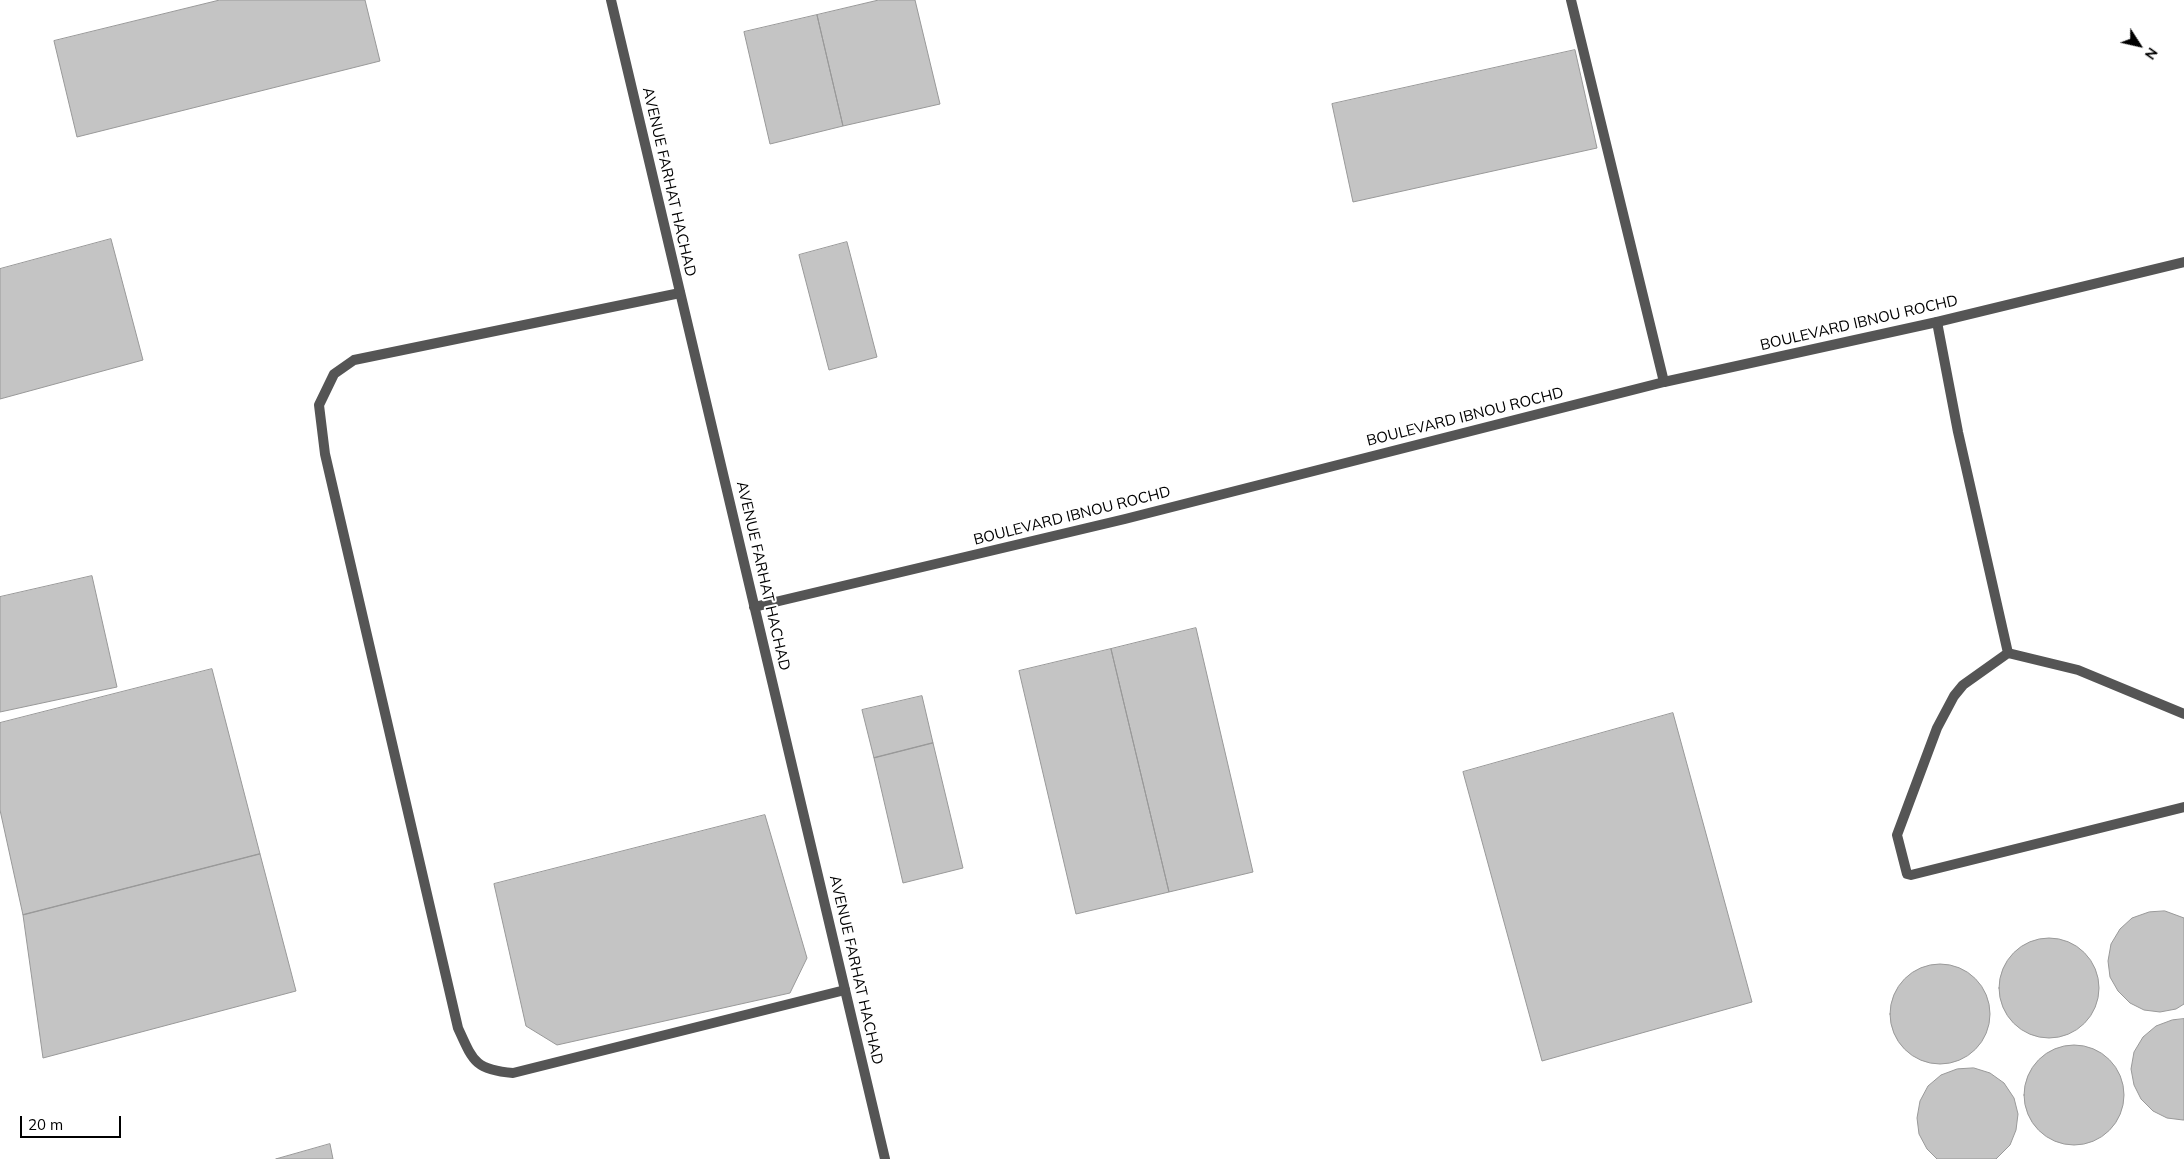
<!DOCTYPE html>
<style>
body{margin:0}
#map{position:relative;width:2184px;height:1159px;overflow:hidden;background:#fff;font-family:Mulish,sans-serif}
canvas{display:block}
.north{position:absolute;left:2114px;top:20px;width:50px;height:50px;-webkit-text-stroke:4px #fff;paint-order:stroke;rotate:125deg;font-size:14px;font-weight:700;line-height:20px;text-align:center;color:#000}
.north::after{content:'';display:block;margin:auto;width:18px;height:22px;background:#000;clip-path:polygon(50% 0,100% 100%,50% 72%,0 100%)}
.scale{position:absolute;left:20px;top:1116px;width:101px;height:22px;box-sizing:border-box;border:2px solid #000;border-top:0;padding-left:6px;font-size:15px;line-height:18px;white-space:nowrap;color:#000;-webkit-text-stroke:4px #fff;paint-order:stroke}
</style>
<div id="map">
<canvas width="2184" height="1159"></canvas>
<div class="north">N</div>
<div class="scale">20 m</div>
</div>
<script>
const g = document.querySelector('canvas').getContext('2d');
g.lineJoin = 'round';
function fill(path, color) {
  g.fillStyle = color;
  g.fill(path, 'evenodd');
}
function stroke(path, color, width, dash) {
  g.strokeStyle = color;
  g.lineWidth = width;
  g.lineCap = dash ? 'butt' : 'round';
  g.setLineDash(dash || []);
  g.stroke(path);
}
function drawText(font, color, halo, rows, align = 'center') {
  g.font = font + ' Mulish,sans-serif';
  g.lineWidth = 4;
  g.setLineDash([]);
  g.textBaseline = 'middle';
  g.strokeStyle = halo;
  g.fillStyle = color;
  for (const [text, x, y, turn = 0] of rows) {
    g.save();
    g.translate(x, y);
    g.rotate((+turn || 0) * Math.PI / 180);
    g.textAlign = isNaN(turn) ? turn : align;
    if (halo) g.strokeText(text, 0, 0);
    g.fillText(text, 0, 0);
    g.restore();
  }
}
const building = new Path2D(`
 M 220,0 L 365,0 L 380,61 L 77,137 L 54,41 Z
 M 879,0 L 915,0 L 940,104 L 843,126 L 817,15 Z
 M 817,15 L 843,126 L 770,144 L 744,32 Z
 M 1575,50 L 1597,148 L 1353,202 L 1332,104 Z
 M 111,239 L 143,360 L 0,399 L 0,269 Z
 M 847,242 L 877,357 L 829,370 L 799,255 Z
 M 92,576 L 117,687 L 0,712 L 0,597 Z
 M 1196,628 L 1253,872 L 1169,892 L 1111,649 Z
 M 1111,649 L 1169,892 L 1076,914 L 1019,671 Z
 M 212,669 L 260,854 L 23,915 L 0,810 L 0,723 Z
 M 922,696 L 933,743 L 874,758 L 862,710 Z
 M 1673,713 L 1752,1002 L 1542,1061 L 1463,772 Z
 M 933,743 L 963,868 L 903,883 L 874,758 Z
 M 765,815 L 807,958 L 790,993 L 557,1045 L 526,1026 L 494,884 Z
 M 260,854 L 296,991 L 43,1058 L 23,915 Z
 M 2165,911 L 2184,918 L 2184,1004 L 2176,1009 L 2160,1012 L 2144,1010 L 2130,1003 L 2118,991 L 2110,977 L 2108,961 L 2111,944 L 2120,929 L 2132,918 L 2149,912 Z
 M1999 988a50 50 0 1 1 100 0a50 50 0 1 1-100 0Z
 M1890 1014a50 50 0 1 1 100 0a50 50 0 1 1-100 0Z
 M 2184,1019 L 2184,1120 L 2183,1120 L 2167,1118 L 2153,1111 L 2141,1099 L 2134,1085 L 2131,1069 L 2134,1052 L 2143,1037 L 2156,1026 L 2172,1020 Z
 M2024 1095a50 50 0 1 1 100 0a50 50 0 1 1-100 0Z
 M 1974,1068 L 1990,1073 L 2004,1083 L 2014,1098 L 2018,1114 L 2016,1130 L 2010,1145 L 1996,1159 L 1937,1159 L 1927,1149 L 1919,1134 L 1917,1118 L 1920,1101 L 1928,1086 L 1941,1075 L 1957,1069 Z
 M 330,1144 L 333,1159 L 276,1159 Z`);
fill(building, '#c4c4c4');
stroke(building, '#999', 1);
stroke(new Path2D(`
 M 1571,0 L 1664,382
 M 680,293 L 354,360 L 334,374 L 319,405 L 325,454 L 458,1028 C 473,1061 475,1070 513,1073 L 845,990
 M 1937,322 L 1958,432 L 2008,653 L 1963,685 L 1954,696 L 1937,728 L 1897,835 L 1907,874 L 1911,875 L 2184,807
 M 2008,653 L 2078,670 L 2184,714`), '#555', 10);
stroke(new Path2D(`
 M 611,0 L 885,1159
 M 754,607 L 1125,519 L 1664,382 L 1937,322 L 2184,262`), '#555', 10);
drawText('15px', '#000', '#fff', [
 ["AVENUE FARHAT HACHAD",669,182,77],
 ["BOULEVARD IBNOU ROCHD",1859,323,-13],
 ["BOULEVARD IBNOU ROCHD",1465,417,-14],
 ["BOULEVARD IBNOU ROCHD",1072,516,-14],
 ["AVENUE FARHAT HACHAD",763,576,77],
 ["AVENUE FARHAT HACHAD",856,970,77]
]);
</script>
